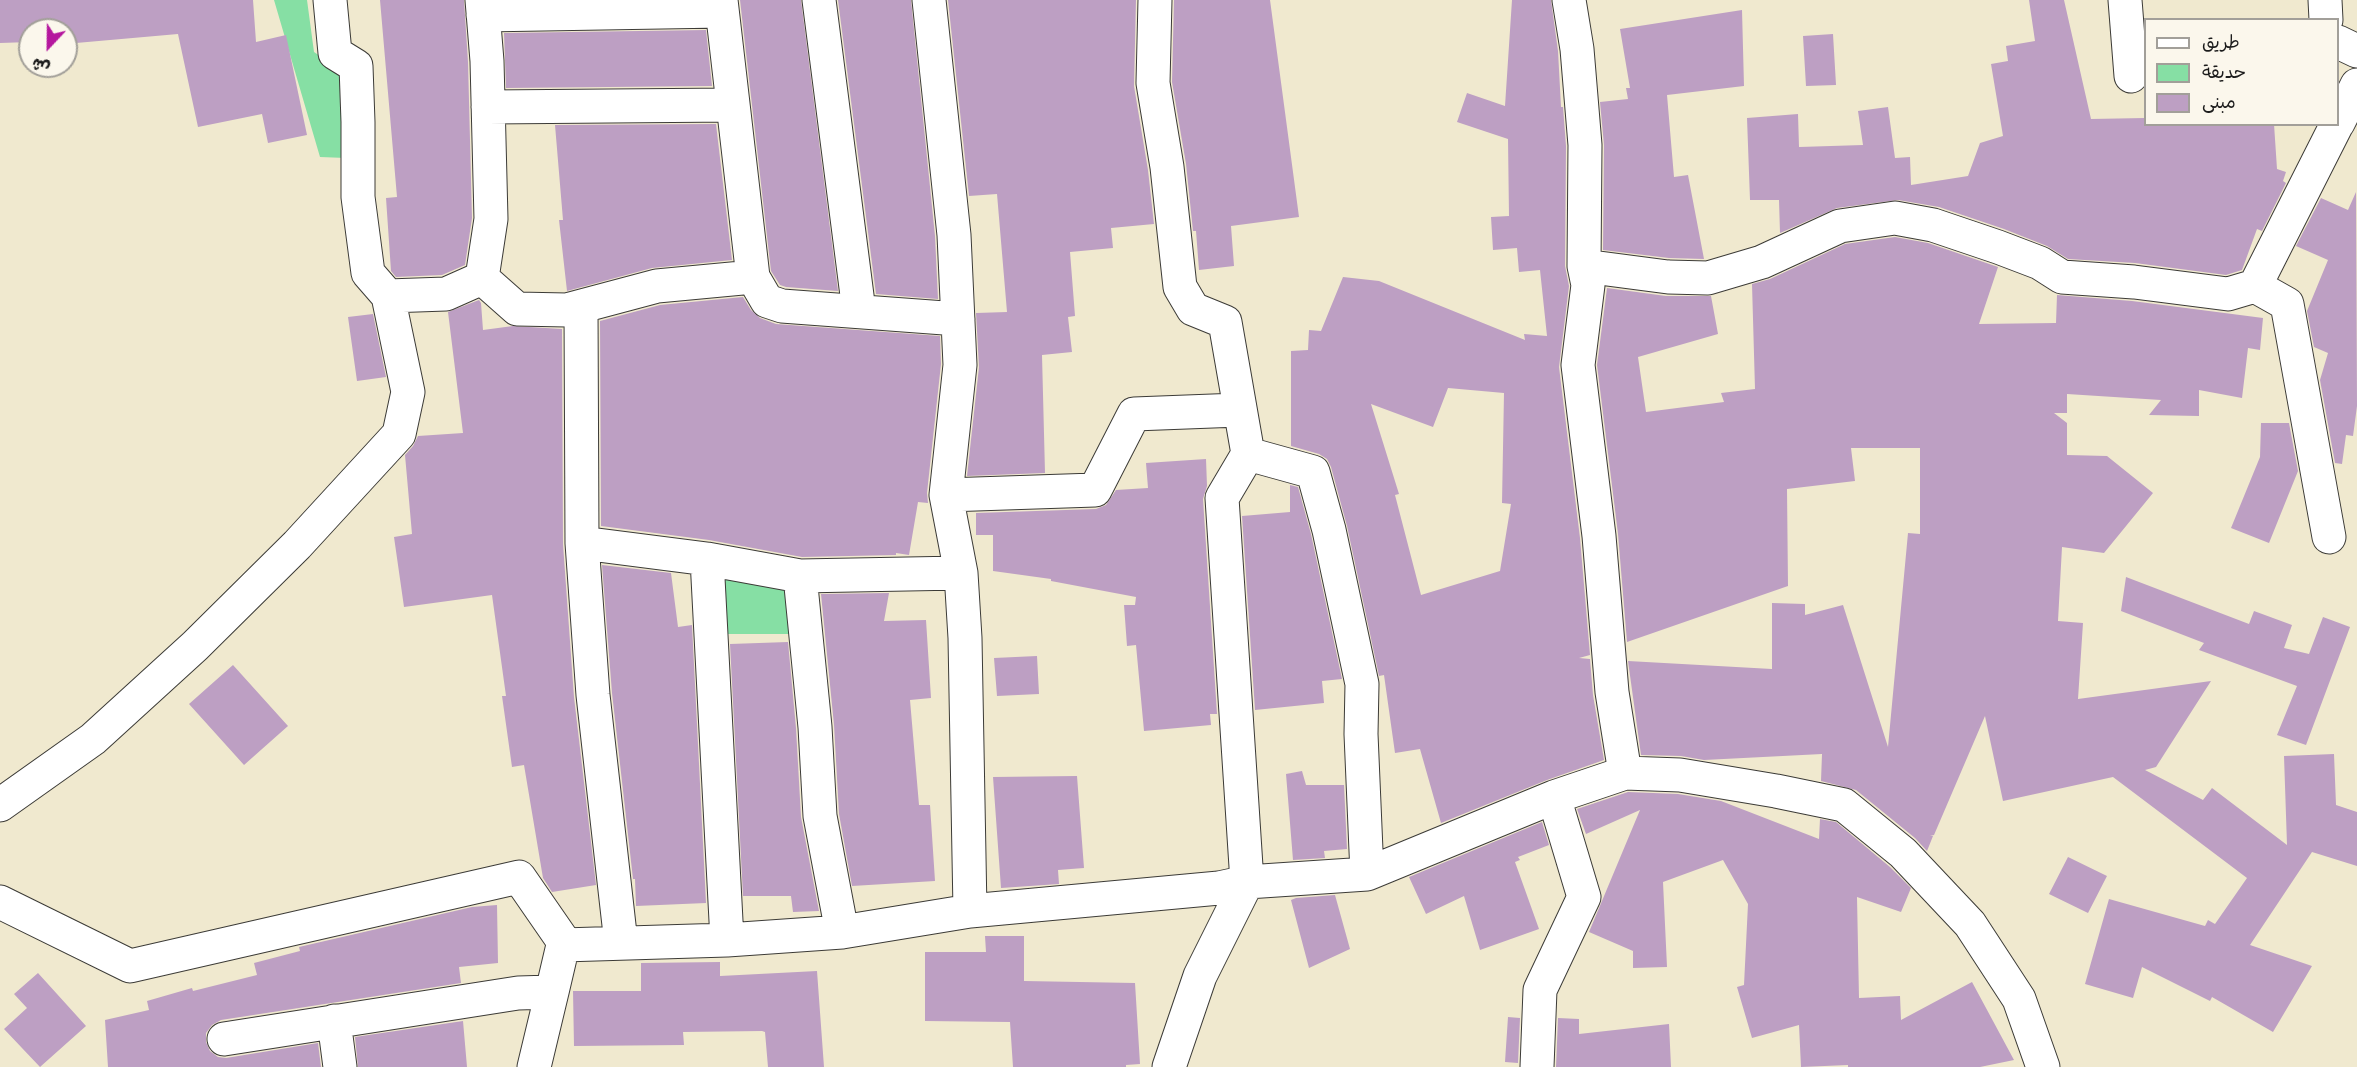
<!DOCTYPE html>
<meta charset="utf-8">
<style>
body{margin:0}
#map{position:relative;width:2357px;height:1067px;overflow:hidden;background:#f0e9cf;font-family:"Gochi Hand","Playpen Sans Arabic",sans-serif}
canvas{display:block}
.legend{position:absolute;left:2144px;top:18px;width:195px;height:108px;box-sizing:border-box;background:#fbf7ec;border:2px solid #a29f99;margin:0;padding:8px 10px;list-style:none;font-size:18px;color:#1c1c1c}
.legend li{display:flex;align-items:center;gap:12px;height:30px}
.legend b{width:30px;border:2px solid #a29f99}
.north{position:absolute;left:18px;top:18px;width:60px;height:60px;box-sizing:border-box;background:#fbf7ec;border:2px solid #a29f99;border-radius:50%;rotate:202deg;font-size:16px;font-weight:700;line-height:24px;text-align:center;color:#1c1c1c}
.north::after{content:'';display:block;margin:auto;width:21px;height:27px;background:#b5179e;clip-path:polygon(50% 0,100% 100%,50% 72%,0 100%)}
</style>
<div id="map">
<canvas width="2357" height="1067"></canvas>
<ul class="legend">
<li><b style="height:8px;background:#fff"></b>طريق</li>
<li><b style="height:16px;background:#86dfa4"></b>حديقة</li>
<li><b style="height:16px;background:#bd9fc3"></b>مبنى</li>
</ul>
<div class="north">ش</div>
</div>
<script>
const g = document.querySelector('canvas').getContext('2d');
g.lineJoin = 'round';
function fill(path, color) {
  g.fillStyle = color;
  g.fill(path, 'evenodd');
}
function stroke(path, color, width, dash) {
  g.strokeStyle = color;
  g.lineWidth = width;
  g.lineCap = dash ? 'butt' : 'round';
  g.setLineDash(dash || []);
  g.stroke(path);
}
fill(new Path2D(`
 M 274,0 L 307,0 L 314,52 L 344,72 L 346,158 L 320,157 Z
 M 717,571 L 794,583 L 797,634 L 722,634 Z`), '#86dfa4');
fill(new Path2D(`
 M 0,0 L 253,0 L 256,42 L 286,35 L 307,135 L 268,143 L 262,114 L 198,127 L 178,34 L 76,43 L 76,40 L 66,41 L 66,30 L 30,30 L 30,42 L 0,43 Z
 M 380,0 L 464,0 L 468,62 L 472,218 L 465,265 L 442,275 L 396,277 L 391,271 L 386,198 L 397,197 Z
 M 740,0 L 801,0 L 838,291 L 786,287 L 780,285 L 771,271 Z
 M 838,0 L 911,0 L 935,236 L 938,299 L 876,294 Z
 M 948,0 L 1136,0 L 1134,86 L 1148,170 L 1154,224 L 1111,228 L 1113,248 L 1070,252 L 1075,316 L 1068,317 L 1072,352 L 1042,355 L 1045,473 L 967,476 L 979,367 L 976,313 L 1007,312 L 997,194 L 969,196 Z
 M 1174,0 L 1270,0 L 1299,217 L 1231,226 L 1234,266 L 1199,270 L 1196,231 L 1193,231 L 1186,164 L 1172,82 Z
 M 1512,0 L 1551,0 L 1558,51 L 1561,107 L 1563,107 L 1566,146 L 1565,266 L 1569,286 L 1559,367 L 1580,538 L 1590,655 L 1579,658 L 1590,659 L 1593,695 L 1604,760 L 1547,780 L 1441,823 L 1420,749 L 1395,753 L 1384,675 L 1379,676 L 1347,526 L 1331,467 L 1327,459 L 1319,454 L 1291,446 L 1291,351 L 1308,350 L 1309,330 L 1321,331 L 1343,277 L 1379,281 L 1525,340 L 1524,334 L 1547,336 L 1540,270 L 1519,272 L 1517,248 L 1493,250 L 1491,217 L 1509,216 L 1508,139 L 1457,122 L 1467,93 L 1505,106 ZM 1448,388 L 1504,393 L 1502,503 L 1511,504 L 1500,571 L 1421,595 L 1395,495 L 1399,494 L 1371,404 L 1433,427 Z
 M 2029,0 L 2064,0 L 2091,119 L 2145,118 L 2145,124 L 2274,124 L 2277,169 L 2286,172 L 2283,181 L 2286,183 L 2262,231 L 2257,229 L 2242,270 L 2226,275 L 2135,263 L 2068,259 L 2047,246 L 2004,229 L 1939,207 L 1898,200 L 1837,208 L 1780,233 L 1779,200 L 1750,200 L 1747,118 L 1798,114 L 1799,147 L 1863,145 L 1858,111 L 1888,107 L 1895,158 L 1910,157 L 1911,185 L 1968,176 L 1980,143 L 2003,136 L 1991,64 L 2008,61 L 2006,46 L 2035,41 Z
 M 1742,10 L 1744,86 L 1667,95 L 1674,177 L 1688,175 L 1704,259 L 1669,258 L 1603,250 L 1604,145 L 1600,102 L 1628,99 L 1626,88 L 1630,88 L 1620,29 Z
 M 706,30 L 712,86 L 506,88 L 504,33 Z
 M 1833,34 L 1836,85 L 1806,86 L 1803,36 Z
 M 716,124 L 732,260 L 652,268 L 567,291 L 559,220 L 563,220 L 555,125 Z
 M 2356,192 L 2357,406 L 2353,436 L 2346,435 L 2342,464 L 2335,463 L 2320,380 L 2328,353 L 2314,347 L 2307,311 L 2328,260 L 2296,246 L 2321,198 L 2348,210 Z
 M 1895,237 L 1928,243 L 1998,267 L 1979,324 L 2056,323 L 2057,295 L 2132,301 L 2263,318 L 2260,350 L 2248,348 L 2242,398 L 2199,390 L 2199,416 L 2149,415 L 2161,400 L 2067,394 L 2067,413 L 2054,413 L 2067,423 L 2067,455 L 2107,456 L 2153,493 L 2104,553 L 2062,547 L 2058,621 L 2083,623 L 2078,699 L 2211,681 L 2156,767 L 2145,770 L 2203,800 L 2212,788 L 2287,845 L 2284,756 L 2334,754 L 2336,805 L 2357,812 L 2357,866 L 2312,852 L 2250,945 L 2312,966 L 2273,1032 L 2212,997 L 2210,1001 L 2142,967 L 2133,998 L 2085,984 L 2109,899 L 2205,926 L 2208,920 L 2215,924 L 2247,878 L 2113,777 L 2003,801 L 1985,716 L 1934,835 L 1930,836 L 1933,836 L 1927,851 L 1915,838 L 1856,790 L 1821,781 L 1822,754 L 1704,760 L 1681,756 L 1641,755 L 1628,661 L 1772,669 L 1772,603 L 1805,604 L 1805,615 L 1843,605 L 1888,747 L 1908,533 L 1920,534 L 1920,448 L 1851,448 L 1855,481 L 1787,489 L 1788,586 L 1627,642 L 1618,534 L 1597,365 L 1607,288 L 1666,296 L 1711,296 L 1718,334 L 1638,357 L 1646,412 L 1724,402 L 1721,393 L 1755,389 L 1752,284 L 1770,279 L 1845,244 Z
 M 743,297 L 751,310 L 760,318 L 776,324 L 940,336 L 941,364 L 927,493 L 928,503 L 918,502 L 909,555 L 896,553 L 896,555 L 802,557 L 709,540 L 601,526 L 600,321 L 660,305 Z
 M 479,300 L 481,303 L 483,330 L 513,326 L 562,329 L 563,544 L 574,697 L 596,885 L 552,892 L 543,878 L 524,765 L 512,767 L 502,696 L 506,696 L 492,595 L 404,607 L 394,537 L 412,534 L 405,455 L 413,446 L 418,436 L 463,433 L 448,312 Z
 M 373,314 L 386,377 L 357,381 L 348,317 Z
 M 2261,423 L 2289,423 L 2298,471 L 2269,543 L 2231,528 L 2260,457 Z
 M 1206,459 L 1207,486 L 1203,499 L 1217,714 L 1210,714 L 1211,725 L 1144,731 L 1136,645 L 1127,646 L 1124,605 L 1135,605 L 1136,597 L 1051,581 L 1051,579 L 993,571 L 993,535 L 976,535 L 976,513 L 1096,509 L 1106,505 L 1116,490 L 1148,488 L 1146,463 Z
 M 1290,485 L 1298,487 L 1311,534 L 1342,679 L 1322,681 L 1324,703 L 1255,710 L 1242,516 L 1290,512 Z
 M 602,565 L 671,573 L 678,627 L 692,625 L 706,903 L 636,906 L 635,879 L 633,879 L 612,693 Z
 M 2126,577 L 2249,624 L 2254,611 L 2292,625 L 2284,648 L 2309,654 L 2323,617 L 2350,627 L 2306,745 L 2277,735 L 2297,686 L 2199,650 L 2204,643 L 2121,611 Z
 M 889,593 L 884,621 L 926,620 L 931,698 L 910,700 L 919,805 L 930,805 L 935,881 L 852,886 L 839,814 L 834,725 L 821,594 Z
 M 788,642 L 796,728 L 801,817 L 819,911 L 793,912 L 791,896 L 743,896 L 730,644 Z
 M 1037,656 L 1039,694 L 997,696 L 994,658 Z
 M 233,665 L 288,726 L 244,765 L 189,704 Z
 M 1302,771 L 1306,785 L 1344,785 L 1347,849 L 1324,851 L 1325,858 L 1293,860 L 1286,774 Z
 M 1077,776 L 1084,868 L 1058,870 L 1059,884 L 1001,888 L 993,777 Z
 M 1628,792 L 1678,794 L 1721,801 L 1819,839 L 1820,819 L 1836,822 L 1890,867 L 1911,888 L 1901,912 L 1857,897 L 1859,998 L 1900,996 L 1901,1020 L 1972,982 L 2014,1060 L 1980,1067 L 1848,1067 L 1848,1065 L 1801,1067 L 1799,1025 L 1752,1038 L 1737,987 L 1744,985 L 1748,904 L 1723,860 L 1663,882 L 1667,967 L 1633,968 L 1633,951 L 1589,932 L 1640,810 L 1586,834 L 1577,809 Z
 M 1542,822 L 1549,845 L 1518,857 L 1520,860 L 1515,862 L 1539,929 L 1480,950 L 1464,896 L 1426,914 L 1409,877 Z
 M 2068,857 L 2107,876 L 2088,913 L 2049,894 Z
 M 1335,895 L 1350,949 L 1309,968 L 1291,900 L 1296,898 Z
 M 497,905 L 498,963 L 459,967 L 461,983 L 221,1020 L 212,1025 L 206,1033 L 206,1042 L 210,1051 L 218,1057 L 226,1058 L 318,1043 L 321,1067 L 108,1067 L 105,1020 L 149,1010 L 147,1001 L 192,988 L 193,991 L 257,975 L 254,963 L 300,951 L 299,947 L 472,907 Z
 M 985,936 L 1024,936 L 1024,981 L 1135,983 L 1140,1064 L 1126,1065 L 1126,1067 L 1013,1067 L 1010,1022 L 925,1021 L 925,952 L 986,952 Z
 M 720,962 L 720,976 L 817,971 L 824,1067 L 768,1067 L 765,1032 L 762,1031 L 683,1032 L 684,1045 L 574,1046 L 573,991 L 641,991 L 641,963 Z
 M 38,973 L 86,1026 L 40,1067 L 4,1029 L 27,1008 L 14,994 Z
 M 1508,1017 L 1520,1018 L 1518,1063 L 1505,1062 Z
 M 1558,1018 L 1579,1019 L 1579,1034 L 1669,1024 L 1671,1067 L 1556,1067 Z
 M 463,1021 L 467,1067 L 358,1067 L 355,1037 Z`), '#bd9fc3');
const minor = new Path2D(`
 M 330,0 L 335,53 L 356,66 L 358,122 L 358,197 L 368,273 L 388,296 L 446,294 L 482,278
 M 482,0 L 487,61 L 491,219 L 482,278
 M 721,0 L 753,277
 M 819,0 L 859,311
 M 929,0 L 954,235 L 960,365 L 946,495 L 961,573 L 965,638 L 970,911
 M 1155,0 L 1153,83 L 1167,167 L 1180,287 L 1193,309 L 1225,322 L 1248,454 L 1222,498 L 1247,882 L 1200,976 L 1169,1067
 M 1569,0 L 1577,49 L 1585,145 L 1584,266 L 1588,285 L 1578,365 L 1599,536 L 1612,692 L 1625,773
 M 2125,0 L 2131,76
 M 2325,0 L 2326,20
 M 483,15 L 722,11
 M 2338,42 L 2357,51
 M 488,107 L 733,105
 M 2338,123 L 2357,85
 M 1584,266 L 1668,277 L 1708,278 L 1762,262 L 1840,226 L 1895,218 L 1933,225 L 1998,247 L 2040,263 L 2062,277 L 2134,282 L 2228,294 L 2255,286 L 2337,124
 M 482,278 L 517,309 L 567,310 L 657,286 L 753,277 L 767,301 L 782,306 L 958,319
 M 2255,286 L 2287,304 L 2329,537
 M 581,307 L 582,543 L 593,695 L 621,943
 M 1248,454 L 1313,472 L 1329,530 L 1362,684 L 1361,734 L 1367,874
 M 946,495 L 1095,490 L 1134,414 L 1239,410
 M 582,543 L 707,559 L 800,576 L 961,573
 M 707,559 L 727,940
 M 800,576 L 815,727 L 820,816 L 842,932
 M 0,805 L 93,739 L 195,646 L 297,545 L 399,434 L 408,392 L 388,296
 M 0,902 L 130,966 L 519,877 L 566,945
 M 334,1021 L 340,1067
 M 224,1039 L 518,993 L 552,992 L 563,945 L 727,940 L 842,932 L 970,911 L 1219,888 L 1247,882 L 1367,874 L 1554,797 L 1625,773 L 1680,775 L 1776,791 L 1844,805 L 1903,853 L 1970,924 L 2019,999 L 2043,1067
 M 534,1067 L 552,992
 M 1537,1067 L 1540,990 L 1584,897 L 1554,797`);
stroke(minor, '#3c3b37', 35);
stroke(minor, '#fff', 33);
</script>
